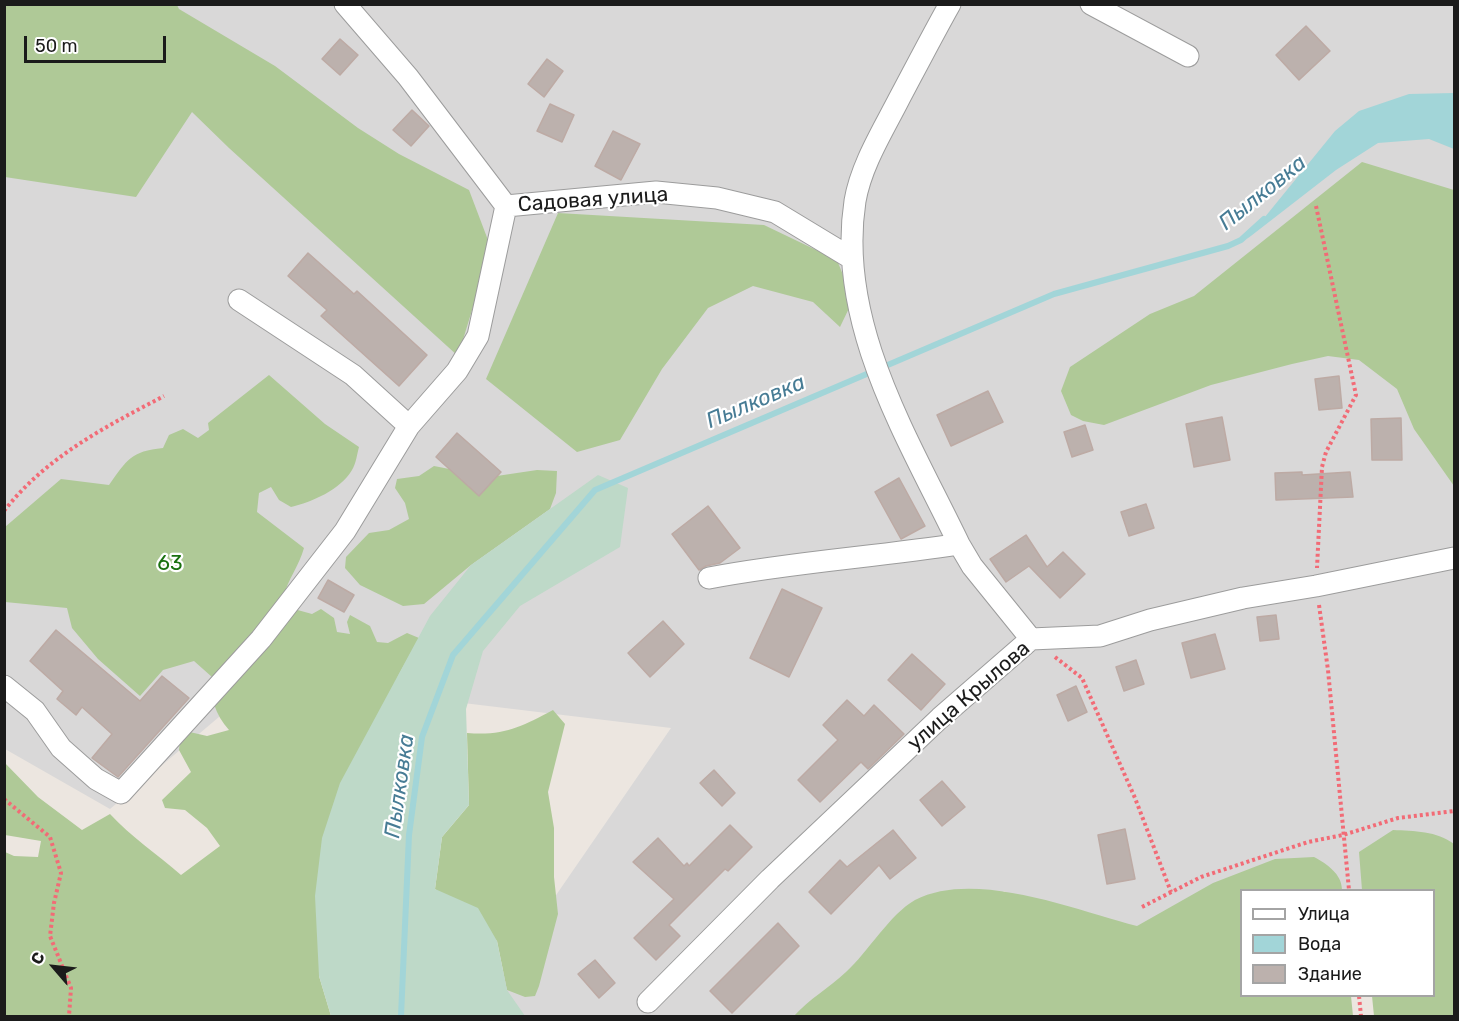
<!DOCTYPE html>
<meta charset="utf-8">
<style>
body{margin:0}
#map{position:relative;width:1459px;height:1021px;overflow:hidden;background:#ece6e0;font-family:Rubik,sans-serif}
canvas{display:block}
.frame{position:absolute;inset:0;border:6px solid #1b1b1b;pointer-events:none}
.legend{position:absolute;left:1240px;top:889px;width:195px;height:108px;box-sizing:border-box;background:#fff;border:2px solid #a4a4a4;margin:0;padding:8px 10px;list-style:none;font-size:18px;color:#1b1b1b}
.legend li{display:flex;align-items:center;gap:12px;height:30px}
.legend b{width:30px;border:2px solid #a4a4a4}
.north{position:absolute;left:24px;top:937px;width:60px;height:60px;-webkit-text-stroke:4px #fff;paint-order:stroke;rotate:298deg;font-size:16px;font-weight:700;line-height:24px;text-align:center;color:#1b1b1b}
.north::after{content:'';display:block;margin:auto;width:21px;height:27px;background:#1b1b1b;clip-path:polygon(50% 0,100% 100%,50% 72%,0 100%)}
.scale{position:absolute;left:24px;top:36px;width:142px;height:27px;box-sizing:border-box;border:3px solid #1b1b1b;border-top:0;padding-left:8px;font-size:18px;line-height:21px;white-space:nowrap;color:#1b1b1b;-webkit-text-stroke:4px #fff;paint-order:stroke}
</style>
<div id="map">
<canvas width="1459" height="1021"></canvas>
<div class="frame"></div>
<ul class="legend">
<li><b style="height:8px;background:#fff"></b>Улица</li>
<li><b style="height:16px;background:#a2d5d8"></b>Вода</li>
<li><b style="height:16px;background:#bcb1ad"></b>Здание</li>
</ul>
<div class="north">С</div>
<div class="scale">50 m</div>
</div>
<script>
const g = document.querySelector('canvas').getContext('2d');
g.lineJoin = 'round';
function fill(path, color) {
  g.fillStyle = color;
  g.fill(path, 'evenodd');
}
function stroke(path, color, width, dash) {
  g.strokeStyle = color;
  g.lineWidth = width;
  g.lineCap = dash ? 'butt' : 'round';
  g.setLineDash(dash || []);
  g.stroke(path);
}
function drawText(font, color, halo, rows, align = 'center') {
  g.font = font + ' Rubik,sans-serif';
  g.lineWidth = 4.5;
  g.setLineDash([]);
  g.textBaseline = 'middle';
  g.strokeStyle = halo;
  g.fillStyle = color;
  for (const [text, x, y, turn = 0] of rows) {
    g.save();
    g.translate(x, y);
    g.rotate((+turn || 0) * Math.PI / 180);
    g.textAlign = isNaN(turn) ? turn : align;
    if (halo) g.strokeText(text, 0, 0);
    g.fillText(text, 0, 0);
    g.restore();
  }
}
fill(new Path2D(`
 M 5,5 L 1454,5 L 1454,928 L 1434,890 L 1242,890 L 1130,974 L 1004,891 L 864,1016 L 507,1016 L 486,997 L 671,728 L 264,679 L 110,809 L 5,749 Z`), '#d9d8d8');
fill(new Path2D(`
 M 4,5 L 177,5 L 179,9 L 275,66 L 358,128 L 399,154 L 469,190 L 491,248 L 458,356 L 229,148 L 192,112 L 136,197 L 5,177 Z
 M 1362,162 L 1454,190 L 1454,486 L 1414,429 L 1397,389 L 1359,360 L 1328,356 L 1292,364 L 1211,385 L 1104,425 L 1083,421 L 1071,415 L 1061,391 L 1070,367 L 1150,314 L 1194,296 Z
 M 558,213 L 764,225 L 837,260 L 853,300 L 840,327 L 813,302 L 753,286 L 708,308 L 662,369 L 620,440 L 577,452 L 486,379 Z
 M 269,375 L 325,424 L 359,447 C 357,454 356,464 352,470 C 340,490 312,502 291,507 L 279,500 L 271,487 L 259,493 L 257,512 L 304,548 C 299,566 288,579 283,598 L 294,609 L 312,614 L 321,609 L 334,618 L 337,632 L 350,634 L 347,622 L 350,615 L 370,626 L 377,642 L 388,643 L 407,633 L 419,638 L 398,676 L 319,976 L 331,1016 L 5,1016 L 5,852 L 14,856 L 38,857 L 41,841 L 5,835 L 4,762 L 38,797 L 82,830 L 110,814 C 131,837 157,854 181,875 L 220,846 L 207,828 L 185,810 L 165,808 L 162,800 L 191,772 L 179,750 L 181,730 L 207,736 L 229,730 C 215,714 210,698 212,677 L 194,661 L 163,670 L 140,696 L 98,659 L 72,628 L 67,608 L 5,602 L 5,527 L 61,479 L 109,485 C 127,460 131,451 163,448 L 169,435 L 183,429 L 198,438 L 209,430 L 208,423 Z
 M 434,466 L 490,477 L 537,470 L 557,471 L 556,493 L 550,509 L 471,565 L 424,604 L 403,606 L 360,585 L 345,568 L 346,557 L 369,533 L 389,530 L 409,519 L 405,503 L 395,488 L 397,479 L 419,476 Z
 M 553,710 L 565,724 L 548,792 L 554,828 L 554,877 L 558,914 L 539,986 L 535,996 L 525,997 L 507,990 L 497,941 L 435,889 L 442,837 L 469,805 L 467,733 C 504,736 521,727 553,710 Z
 M 1393,830 C 1414,831 1437,831 1454,844 L 1454,1016 L 1374,1016 L 1372,996 L 1434,996 L 1434,890 L 1362,890 L 1359,852 Z
 M 1314,857 C 1327,864 1342,874 1342,890 L 1242,890 L 1242,996 L 1351,996 L 1353,1016 L 794,1016 C 809,999 829,988 846,972 C 868,952 890,914 915,900 C 975,869 1075,910 1137,926 L 1213,883 L 1275,859 Z`), '#afc997');
fill(new Path2D(`
 M 598,475 L 628,488 L 620,547 L 520,606 L 483,651 L 466,709 L 469,805 L 442,837 L 435,889 L 478,908 L 497,941 L 507,990 L 525,1016 L 331,1016 L 319,976 L 315,896 L 322,838 L 340,783 L 430,616 L 471,565 Z`), '#bed9c8');
fill(new Path2D(`
 M 1454,93 L 1454,149 L 1429,139 L 1378,143 L 1336,170 L 1247,239 L 1335,131 L 1359,111 L 1409,94 Z`), '#a2d5d8');
stroke(new Path2D(`
 M 401,1016 L 409,835 L 422,737 L 453,655 L 595,490 L 1054,294 L 1228,246 L 1241,240 L 1264,219`), '#a2d5d8', 6);
const building = new Path2D(`
 M 1306,26 L 1330,51 L 1299,80 L 1276,55 Z
 M 340,39 L 358,55 L 340,75 L 322,59 Z
 M 547,59 L 563,71 L 544,97 L 528,84 Z
 M 550,104 L 574,115 L 562,142 L 537,131 Z
 M 412,110 L 429,126 L 411,146 L 393,130 Z
 M 613,131 L 640,144 L 621,180 L 595,166 Z
 M 308,253 L 354,294 L 357,291 L 427,355 L 399,386 L 321,316 L 327,310 L 288,276 Z
 M 1339,376 L 1342,408 L 1319,410 L 1315,379 Z
 M 988,391 L 1003,422 L 951,446 L 937,415 Z
 M 1222,417 L 1230,460 L 1194,467 L 1186,424 Z
 M 1401,418 L 1402,460 L 1372,460 L 1371,419 Z
 M 1085,425 L 1093,450 L 1072,457 L 1064,432 Z
 M 457,433 L 501,472 L 479,496 L 436,457 Z
 M 1302,472 L 1302,475 L 1350,472 L 1353,497 L 1276,500 L 1275,473 Z
 M 899,478 L 925,526 L 901,539 L 875,492 Z
 M 1146,504 L 1154,528 L 1129,536 L 1121,512 Z
 M 708,506 L 740,548 L 720,563 L 706,566 L 699,570 L 672,534 Z
 M 1026,535 L 1047,567 L 1063,552 L 1085,574 L 1060,598 L 1029,566 L 1006,582 L 990,559 Z
 M 328,580 L 354,595 L 344,612 L 318,598 Z
 M 782,589 L 822,608 L 789,677 L 750,658 Z
 M 1276,615 L 1279,639 L 1260,641 L 1257,617 Z
 M 663,621 L 684,644 L 650,677 L 628,653 Z
 M 56,630 L 140,701 L 162,676 L 189,698 L 118,777 L 92,758 L 112,734 L 82,707 L 76,715 L 57,699 L 63,691 L 30,661 Z
 M 1215,634 L 1225,669 L 1191,678 L 1182,643 Z
 M 912,654 L 945,684 L 921,710 L 888,680 Z
 M 1136,660 L 1144,684 L 1124,691 L 1116,667 Z
 M 1076,686 L 1087,712 L 1068,721 L 1057,695 Z
 M 847,700 L 864,716 L 874,705 L 904,734 L 868,769 L 861,762 L 820,802 L 798,780 L 838,740 L 823,725 Z
 M 714,770 L 735,793 L 722,806 L 700,783 Z
 M 942,781 L 965,807 L 942,826 L 920,800 Z
 M 730,825 L 752,847 L 728,871 L 725,869 L 669,925 L 680,936 L 656,960 L 634,938 L 674,899 L 633,862 L 658,838 L 684,866 L 687,863 L 689,866 Z
 M 1125,829 L 1135,879 L 1107,884 L 1098,835 Z
 M 893,830 L 916,858 L 890,879 L 879,865 L 831,914 L 809,892 L 840,860 L 847,867 Z
 M 778,923 L 799,946 L 732,1013 L 710,991 Z
 M 595,960 L 615,983 L 599,998 L 578,974 Z`);
fill(building, '#bcb1ad');
stroke(building, '#bdaaa4', 1.5);
const minor = new Path2D(`
 M 345,4 L 408,77 L 506,206 L 656,192 L 717,198 L 775,212 L 851,258
 M 950,4 C 932,36 915,69 898,101 C 882,132 861,166 855,201 C 836,324 908,438 959,544 L 972,566 L 1031,639
 M 1091,4 L 1188,56
 M 409,426 L 457,371 L 478,336 L 506,206
 M 709,578 C 792,562 876,557 959,544
 M 4,686 L 35,711 L 61,748 L 96,779 L 121,793 L 261,639 L 345,531 L 409,426 L 353,375 L 239,300
 M 648,1002 L 770,879 L 940,718 L 1031,639 L 1100,636 L 1150,620 L 1243,598 L 1316,586 L 1454,558`);
stroke(minor, '#9c9c9c', 23);
stroke(new Path2D(`
 M 1316,206 L 1356,395 L 1326,452 L 1322,467 L 1317,568
 M 4,511 C 46,457 105,427 164,396
 M 1319,605 L 1328,670 L 1349,890
 M 1055,657 L 1082,678 L 1135,798 L 1171,892
 M 4,799 L 50,837 L 61,873 L 54,903 L 50,936 L 71,988 L 69,1016
 M 1142,907 L 1201,877 L 1308,842 L 1343,835 L 1398,818 L 1454,811
 M 1359,996 L 1361,1016`), '#f26b76', 4, [3, 3]);
stroke(minor, '#fff', 21);
drawText('21px', '#1b1b1b', '#fff', [
 ["Садовая улица",593,200,-4],
 ["улица Крылова",969,696,-41]
]);
drawText('21px', '#1a7110', '#fff', [
 ["63",170,564]
]);
drawText('italic 22px', '#477c95', '#fff', [
 ["Пылковка",1263,193,-39],
 ["Пылковка",756,402,-23],
 ["Пылковка",400,786,-82]
]);
</script>
